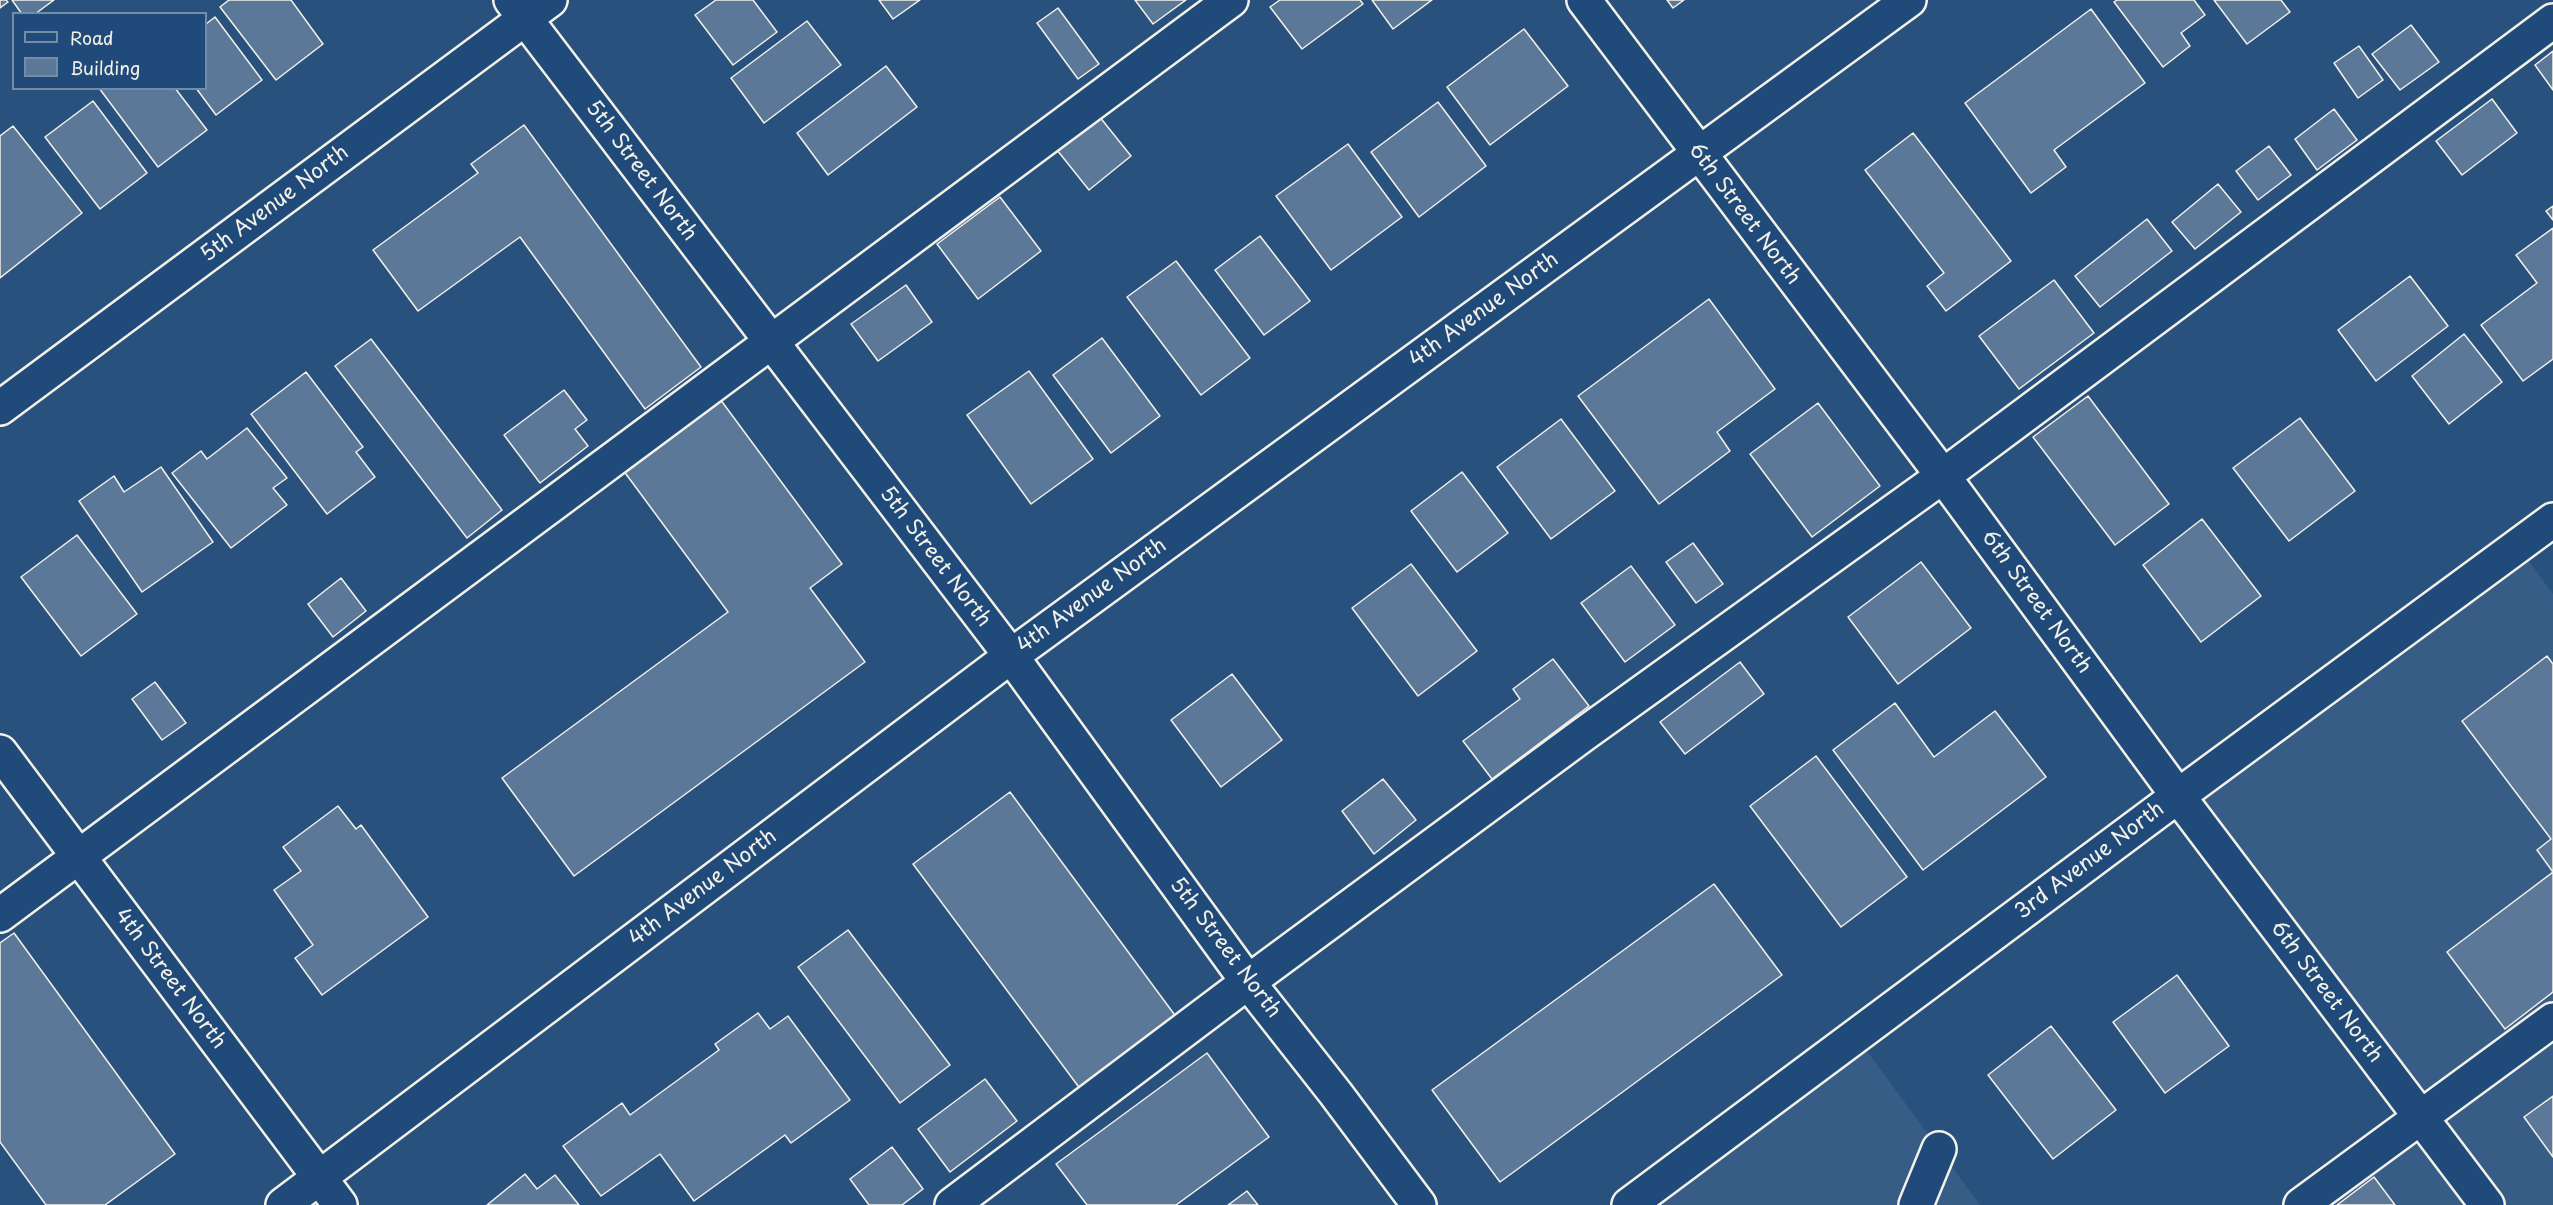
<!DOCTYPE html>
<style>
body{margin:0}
#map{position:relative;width:2553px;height:1205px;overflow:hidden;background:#28517e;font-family:"Playpen Sans",sans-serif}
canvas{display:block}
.legend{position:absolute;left:12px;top:12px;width:195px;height:78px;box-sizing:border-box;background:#1f4a7a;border:2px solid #748da6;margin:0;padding:8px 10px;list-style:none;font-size:18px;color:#f4f1e8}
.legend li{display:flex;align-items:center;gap:12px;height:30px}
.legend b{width:30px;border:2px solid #748da6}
</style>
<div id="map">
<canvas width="2553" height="1205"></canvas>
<ul class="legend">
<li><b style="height:8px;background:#1f4a7a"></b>Road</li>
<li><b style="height:16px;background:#5b7899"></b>Building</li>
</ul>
</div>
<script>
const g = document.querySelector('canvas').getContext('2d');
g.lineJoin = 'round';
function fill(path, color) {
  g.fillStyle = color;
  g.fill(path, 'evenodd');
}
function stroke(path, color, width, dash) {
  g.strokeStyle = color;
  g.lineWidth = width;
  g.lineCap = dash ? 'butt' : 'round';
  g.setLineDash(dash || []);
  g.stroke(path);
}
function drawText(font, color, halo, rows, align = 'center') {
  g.font = font + ' "Playpen Sans",sans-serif';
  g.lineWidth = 5;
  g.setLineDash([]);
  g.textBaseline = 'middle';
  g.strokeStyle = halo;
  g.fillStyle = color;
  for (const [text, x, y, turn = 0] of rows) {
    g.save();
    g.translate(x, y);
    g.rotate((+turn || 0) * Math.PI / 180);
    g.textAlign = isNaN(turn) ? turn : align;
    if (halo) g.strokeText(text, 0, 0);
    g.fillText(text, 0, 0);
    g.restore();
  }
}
fill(new Path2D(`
 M 2518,546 L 2553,594 L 2553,1205 L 2301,1205 L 2420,1117 L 2178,796 Z
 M 1856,1036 L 1980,1205 L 1629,1205 Z`), '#375d86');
const building = new Path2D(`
 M 0,0 L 6,0 L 8,2 L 0,8 Z
 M 12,0 L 54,0 L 35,14 L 22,14 Z
 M 229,0 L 291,0 L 323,44 L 276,80 L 220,7 Z
 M 716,0 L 753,0 L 777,32 L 733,65 L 695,15 Z
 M 879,0 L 920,0 L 893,19 Z
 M 1135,0 L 1186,0 L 1153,24 Z
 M 1280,0 L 1360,0 L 1363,4 L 1302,49 L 1270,7 Z
 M 1372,0 L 1432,0 L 1393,29 Z
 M 1667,0 L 1684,0 L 1673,8 Z
 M 2117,0 L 2194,0 L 2205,15 L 2181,33 L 2190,46 L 2163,67 L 2114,2 Z
 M 2214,0 L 2281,0 L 2290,12 L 2247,44 Z
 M 1058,8 L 1099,64 L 1078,79 L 1037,23 Z
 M 2091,9 L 2145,83 L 2054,150 L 2066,167 L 2031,193 L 1965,103 Z
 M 215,17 L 262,80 L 216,115 L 196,88 L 206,88 L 206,24 Z
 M 807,21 L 841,65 L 764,123 L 731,78 Z
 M 2411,25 L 2439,62 L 2400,90 L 2372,54 Z
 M 1524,29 L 1568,86 L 1490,145 L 1447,87 Z
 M 2359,46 L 2383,80 L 2358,98 L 2334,63 Z
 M 2553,51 L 2553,90 L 2535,65 Z
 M 886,66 L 917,107 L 828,175 L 797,133 Z
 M 99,88 L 175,88 L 207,130 L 158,167 Z
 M 2492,99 L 2517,133 L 2462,175 L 2436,141 Z
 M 93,101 L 147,173 L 100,209 L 45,137 Z
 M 1438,102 L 1486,166 L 1419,217 L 1371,152 Z
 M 2334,109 L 2357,140 L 2317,170 L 2295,139 Z
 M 1099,116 L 1131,156 L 1089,190 L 1057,150 Z
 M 524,125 L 701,367 L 645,409 L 520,237 L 418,311 L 373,250 L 478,173 L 471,164 Z
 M 13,126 L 82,213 L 0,278 L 0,136 Z
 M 1913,133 L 2011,261 L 1946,311 L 1927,286 L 1944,273 L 1865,170 Z
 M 1348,144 L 1402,217 L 1331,270 L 1276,196 Z
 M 2269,146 L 2291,175 L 2258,200 L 2236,171 Z
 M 2218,184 L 2241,212 L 2195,249 L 2172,222 Z
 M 1000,197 L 1041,251 L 978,299 L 937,244 Z
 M 2553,206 L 2553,220 L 2546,211 Z
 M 2147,219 L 2172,251 L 2100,307 L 2075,276 Z
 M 2553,228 L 2553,359 L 2523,381 L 2481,325 L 2537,283 L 2516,255 Z
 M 1260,236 L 1310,301 L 1264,335 L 1215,270 Z
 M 1176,261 L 1250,358 L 1201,395 L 1127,297 Z
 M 2410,276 L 2448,326 L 2376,381 L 2338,330 Z
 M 2054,280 L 2094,333 L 2019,389 L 1979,336 Z
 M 906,285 L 932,322 L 878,361 L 851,324 Z
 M 1709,299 L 1775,389 L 1717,432 L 1730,451 L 1659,504 L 1578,396 Z
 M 2464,334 L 2502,382 L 2449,424 L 2412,376 Z
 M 1102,338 L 1160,416 L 1111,453 L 1053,375 Z
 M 371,339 L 502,510 L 467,538 L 335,366 Z
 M 1029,371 L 1093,459 L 1031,504 L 967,415 Z
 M 306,372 L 363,447 L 356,452 L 375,477 L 327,514 L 251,414 Z
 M 564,390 L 587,420 L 575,429 L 588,446 L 540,483 L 504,435 Z
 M 2088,396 L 2169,504 L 2115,545 L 2033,437 Z
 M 720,399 L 842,564 L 810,588 L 865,662 L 574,876 L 502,778 L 728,612 L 623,470 Z
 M 1818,403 L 1880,486 L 1812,537 L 1750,454 Z
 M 2300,418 L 2355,491 L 2289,541 L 2233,468 Z
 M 1561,419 L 1615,491 L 1551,539 L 1497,467 Z
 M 247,428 L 287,478 L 273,488 L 287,505 L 231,548 L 172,473 L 201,451 L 207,459 Z
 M 161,467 L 213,542 L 142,592 L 79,501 L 114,476 L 124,492 Z
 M 1462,472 L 1508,533 L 1457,572 L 1411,511 Z
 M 2202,519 L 2261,596 L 2201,642 L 2143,565 Z
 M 77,535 L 137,614 L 81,656 L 21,577 Z
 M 1693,543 L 1723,584 L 1696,603 L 1666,562 Z
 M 1921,562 L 1971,628 L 1898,684 L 1848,617 Z
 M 1411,564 L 1477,651 L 1418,696 L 1352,608 Z
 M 1631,566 L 1675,625 L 1625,662 L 1581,603 Z
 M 341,578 L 366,611 L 333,637 L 308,604 Z
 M 2547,656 L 2553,664 L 2553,872 L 2537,850 L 2551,839 L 2462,721 Z
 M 1553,659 L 1589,706 L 1492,779 L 1463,741 L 1520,699 L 1513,689 Z
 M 1740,662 L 1764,694 L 1685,754 L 1660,722 Z
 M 1232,674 L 1282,740 L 1221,787 L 1171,720 Z
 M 155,682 L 186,723 L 162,740 L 132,699 Z
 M 1895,703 L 1934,757 L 1995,711 L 2046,777 L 1923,870 L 1833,750 Z
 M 1816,756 L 1907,877 L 1841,927 L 1750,806 Z
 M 1383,779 L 1416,820 L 1374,854 L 1342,811 Z
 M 1010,792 L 1177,1018 L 1081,1090 L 913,864 Z
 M 338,806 L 356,829 L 361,825 L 428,917 L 322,995 L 295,958 L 313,945 L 274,890 L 301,871 L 283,847 Z
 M 2553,872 L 2553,992 L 2505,1029 L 2447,952 Z
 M 1714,884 L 1782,975 L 1500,1182 L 1432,1090 Z
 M 848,930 L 950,1065 L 900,1103 L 798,967 Z
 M 14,933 L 175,1154 L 105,1205 L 46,1205 L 0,1142 L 0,943 Z
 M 2177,975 L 2229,1046 L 2165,1093 L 2113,1022 Z
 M 758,1013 L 770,1029 L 788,1016 L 850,1100 L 791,1143 L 785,1135 L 694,1201 L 660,1154 L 601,1196 L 563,1146 L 622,1103 L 630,1115 L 719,1050 L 715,1044 Z
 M 2051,1026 L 2116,1110 L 2053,1159 L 1988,1075 Z
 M 1207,1053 L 1269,1137 L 1176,1205 L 1087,1205 L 1056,1164 Z
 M 985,1079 L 1017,1121 L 950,1172 L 918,1129 Z
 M 2553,1096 L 2553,1157 L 2524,1117 Z
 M 892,1147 L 923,1189 L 902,1205 L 869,1205 L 850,1179 Z
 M 525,1174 L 537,1189 L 555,1175 L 579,1205 L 487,1205 Z
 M 2374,1177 L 2395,1205 L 2337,1205 Z
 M 1247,1191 L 1258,1205 L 1228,1205 Z`);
fill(building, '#5b7899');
stroke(building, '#f4f1e8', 1.5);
const minor = new Path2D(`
 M 511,0 L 1011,656 L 1248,982 L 1336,1094 L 1419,1205
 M 1584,0 L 1943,476 L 2178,796 L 2487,1205
 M 0,408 L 550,0
 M 0,752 L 340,1205
 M 0,915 L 1231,0
 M 283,1205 L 1011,656 L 1909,0
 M 952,1205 L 1248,982 L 1584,734 L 1943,476 L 2553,21
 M 1629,1205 L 2178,796 L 2553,520
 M 1916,1205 L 1939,1149
 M 2301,1205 L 2553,1020`);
stroke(minor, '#f4f1e8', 38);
stroke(minor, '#1f4a7a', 33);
drawText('21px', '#f4f1e8', '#1f4a7a', [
 ["5th Street North",641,171,53],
 ["5th Avenue North",275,204,-37],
 ["6th Street North",1744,214,53],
 ["4th Avenue North",1484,310,-36],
 ["5th Street North",935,557,53],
 ["4th Avenue North",1092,596,-36],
 ["6th Street North",2036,602,54],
 ["3rd Avenue North",2090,861,-37],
 ["4th Avenue North",703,888,-37],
 ["5th Street North",1225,948,53],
 ["4th Street North",170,979,53],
 ["6th Street North",2326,992,53]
]);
</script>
